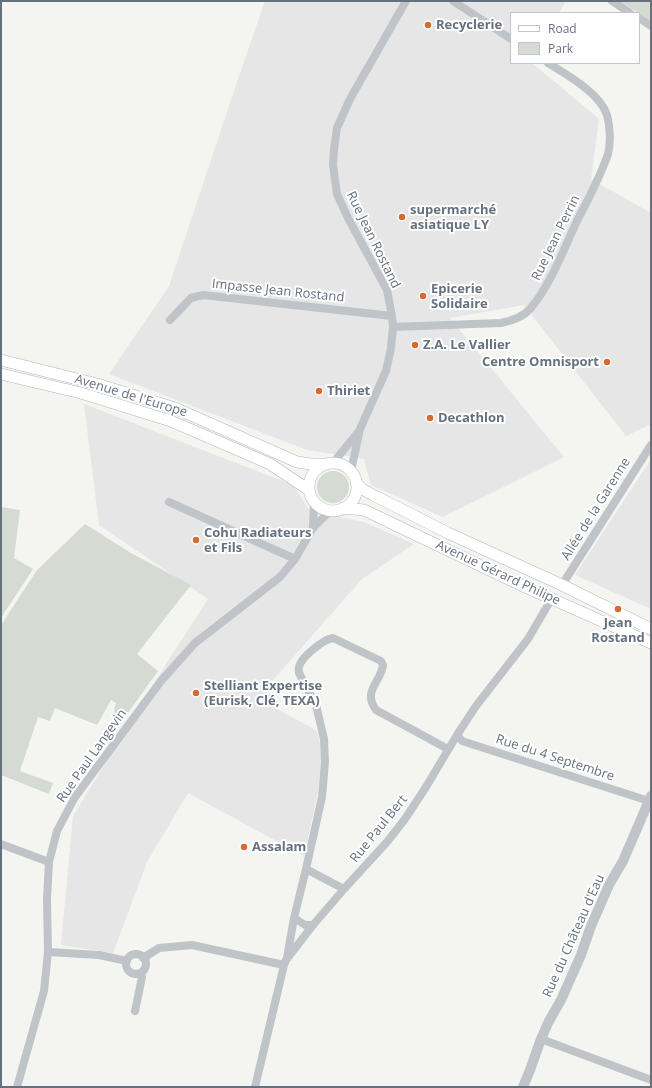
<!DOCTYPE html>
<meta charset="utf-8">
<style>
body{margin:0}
#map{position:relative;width:652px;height:1088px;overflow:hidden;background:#f4f5f1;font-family:"Open Sans",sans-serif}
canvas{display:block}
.frame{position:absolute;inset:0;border:2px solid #667180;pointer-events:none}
.legend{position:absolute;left:510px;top:12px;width:130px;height:52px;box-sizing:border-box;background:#fff;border:1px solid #c2c6cc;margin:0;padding:5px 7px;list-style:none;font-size:12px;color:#667180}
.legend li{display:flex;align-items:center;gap:8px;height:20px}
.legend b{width:20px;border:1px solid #c2c6cc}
</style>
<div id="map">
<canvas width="652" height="1088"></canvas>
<div class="frame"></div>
<ul class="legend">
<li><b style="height:5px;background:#fff"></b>Road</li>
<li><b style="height:11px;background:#d5dbd3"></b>Park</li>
</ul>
</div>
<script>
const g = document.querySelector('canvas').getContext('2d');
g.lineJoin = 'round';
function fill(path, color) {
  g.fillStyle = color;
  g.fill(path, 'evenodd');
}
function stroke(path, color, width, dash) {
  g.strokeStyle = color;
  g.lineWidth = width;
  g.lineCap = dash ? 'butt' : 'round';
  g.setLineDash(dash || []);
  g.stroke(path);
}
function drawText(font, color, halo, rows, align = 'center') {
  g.font = font + ' "Open Sans",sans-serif';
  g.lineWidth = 4;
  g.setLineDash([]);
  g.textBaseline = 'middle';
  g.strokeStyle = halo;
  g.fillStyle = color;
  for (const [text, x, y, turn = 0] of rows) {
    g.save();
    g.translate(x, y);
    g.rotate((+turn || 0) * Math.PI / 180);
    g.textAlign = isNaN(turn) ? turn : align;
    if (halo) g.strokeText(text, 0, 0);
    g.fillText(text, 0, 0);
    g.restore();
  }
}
fill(new Path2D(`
 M 265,1 L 566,1 L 559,13 L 511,13 L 511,63 L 532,63 L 599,119 L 591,179 L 651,213 L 651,424 L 626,436 L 524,305 L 450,318 L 564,457 L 443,517 L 371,485 L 364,459 L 307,450 L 109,374 L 169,286 L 236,85 Z
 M 84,404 L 293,485 L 310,511 L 364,522 L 414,544 L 362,579 L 267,687 L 275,708 L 312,728 L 317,732 L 320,742 L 321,759 L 318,792 L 304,856 L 188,793 L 147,862 L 113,953 L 61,945 L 73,816 L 168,661 L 208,599 L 99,525 Z
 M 651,459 L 651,609 L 575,575 Z`), '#e5e6e5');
fill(new Path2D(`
 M 619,1 L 651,1 L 651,21 Z
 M317 487a16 16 0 1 1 32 0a16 16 0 1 1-32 0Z
 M 1,507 L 20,510 L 14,558 L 33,569 L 1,618 Z
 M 85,524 L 131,553 L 191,585 L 137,654 L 158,671 L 120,724 C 114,717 113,711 116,703 L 111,700 L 97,725 L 55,708 L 50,721 L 38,717 L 20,771 L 53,783 L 49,794 L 1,775 L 1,625 L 37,570 Z`), '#d5dbd3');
const secondary = new Path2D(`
 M 1,360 L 97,384 L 175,408 L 297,462 L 311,464 L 326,464
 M 1,374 L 81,393 L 171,421 L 270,464 L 309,490
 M309 487a24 24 0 1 1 48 0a24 24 0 1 1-48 0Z
 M 356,483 L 362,489 L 375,496 L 448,533 L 562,585 L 651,629
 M 343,508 L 364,510 L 523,586 L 651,643`);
stroke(secondary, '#b3b6bb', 12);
stroke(new Path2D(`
 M 453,1 L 511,39
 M 612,1 L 630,13
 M 639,18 L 651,26
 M 170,320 L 191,298 L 203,295 L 392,316
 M 393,327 L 501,323 C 511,321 523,317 530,309 C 550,286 563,251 576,223 C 587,201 600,178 608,154 C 611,143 610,126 607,115 C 600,93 567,75 548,63
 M 333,463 L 359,431
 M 351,471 L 360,429 L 386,371 L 391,348 L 393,327 L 392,316 L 387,290 L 348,218 L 337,194 L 333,165 L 334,149 L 337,128 L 350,99 L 406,1
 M 169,502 L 295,559
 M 313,528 L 314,501
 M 562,585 L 651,445
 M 457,735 L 462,741 L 649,801
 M 1,844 L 49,862
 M 306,869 L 344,889
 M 294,918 L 305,925 L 313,925
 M 48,952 L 99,955 L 127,961
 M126 964a10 10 0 1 1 20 0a10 10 0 1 1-20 0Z
 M 143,958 L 159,948 L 192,945 L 284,965
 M 287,958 L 294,918 L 306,869 L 322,797 L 325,762 L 324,739 L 316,705 L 299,673 C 299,671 298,668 299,667 C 301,657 324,639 333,638 L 381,661 L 383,665 C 381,682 362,691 376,710 L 448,749
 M 135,1011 L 142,977 L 141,973
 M 541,1039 L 651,1080
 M 17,1087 L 44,991 L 48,952 L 47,899 L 49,862 L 57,831 L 75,797 L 161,681 L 195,643 L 280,577 L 295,559 L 313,528 L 331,510
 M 255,1087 L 284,965 L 286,960 L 313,925 L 344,889 L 387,842 L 405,819 L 426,787 L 457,735 L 476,706 L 528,639 L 552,598`), '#c0c3c7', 8);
stroke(new Path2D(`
 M 523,1087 L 530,1070 L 541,1039 L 549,1021 L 561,1000 L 581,955 L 591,926 L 609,885 L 623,861 L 651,796`), '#c0c3c7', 10);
stroke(secondary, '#fff', 11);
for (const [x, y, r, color] of [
 [428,25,4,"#d46c32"],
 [402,217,4,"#d46c32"],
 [423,296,4,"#d46c32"],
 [415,345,4,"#d46c32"],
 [607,362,4,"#d46c32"],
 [319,391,4,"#d46c32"],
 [430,418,4,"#d46c32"],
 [196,540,4,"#d46c32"],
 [618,609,4,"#d46c32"],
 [196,693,4,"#d46c32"],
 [244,847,4,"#d46c32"]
]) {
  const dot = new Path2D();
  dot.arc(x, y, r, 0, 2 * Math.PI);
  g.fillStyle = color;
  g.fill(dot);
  stroke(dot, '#fff', 1.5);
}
drawText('bold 13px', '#667180', '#fff', [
 ["Recyclerie",436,25],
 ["supermarché",410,210],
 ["asiatique LY",410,225],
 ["Epicerie",431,289],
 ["Solidaire",431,304],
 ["Z.A. Le Vallier",423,345],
 ["Centre Omnisport",599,362,"right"],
 ["Thiriet",327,391],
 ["Decathlon",438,418],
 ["Cohu Radiateurs",204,533],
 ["et Fils",204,548],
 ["Jean",618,623,"center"],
 ["Rostand",618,638,"center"],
 ["Stelliant Expertise",204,686],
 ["(Eurisk, Clé, TEXA)",204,701],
 ["Assalam",252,847]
], 'left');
drawText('13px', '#667180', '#fff', [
 ["Rue Jean Perrin",556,238,-64],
 ["Rue Jean Rostand",373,240,64],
 ["Impasse Jean Rostand",278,291,6],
 ["Avenue de l'Europe",131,396,17],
 ["Allée de la Garenne",596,509,-58],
 ["Avenue Gérard Philipe",498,573,25],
 ["Rue Paul Langevin",92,756,-55],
 ["Rue du 4 Septembre",555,758,18],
 ["Rue Paul Bert",379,829,-51],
 ["Rue du Château d'Eau",574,936,-66]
]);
</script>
